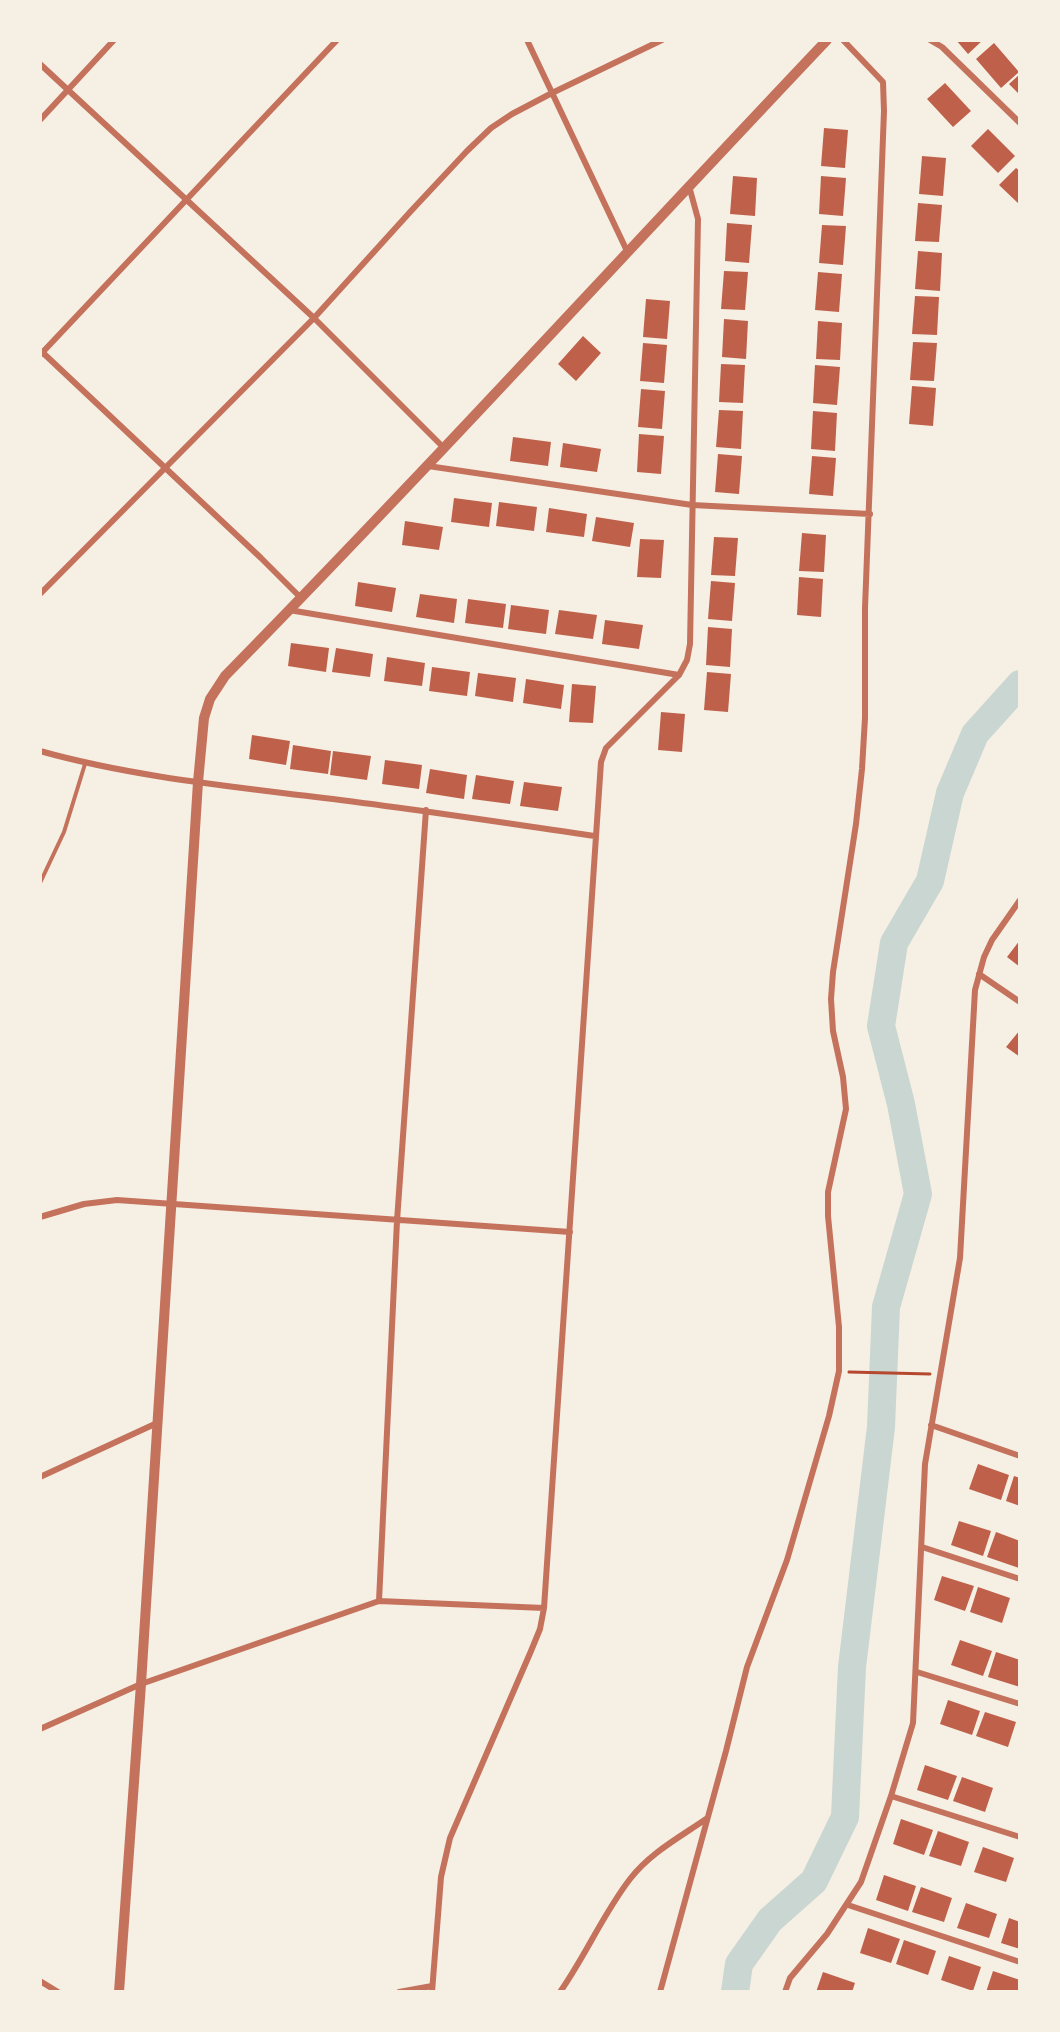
<!DOCTYPE html>
<style>
body{margin:0}
#map{position:relative;width:1060px;height:2032px;overflow:hidden;background:#f6efe4;font-family:Lato,sans-serif}
canvas{display:block}
.frame{position:absolute;inset:0;border:42px solid #f6efe4;pointer-events:none}
</style>
<div id="map">
<canvas width="1060" height="2032"></canvas>
<div class="frame"></div>
</div>
<script>
const g = document.querySelector('canvas').getContext('2d');
g.lineJoin = 'round';
function stroke(path, color, width, dash) {
  g.strokeStyle = color;
  g.lineWidth = width;
  g.lineCap = dash ? 'butt' : 'round';
  g.setLineDash(dash || []);
  g.stroke(path);
}
function fill(path, color) {
  g.fillStyle = color;
  g.fill(path, 'evenodd');
}
stroke(new Path2D(`
 M 735,1992 L 739,1964 L 770,1920 L 814,1881 L 845,1817 L 852,1667 L 881,1427 L 886,1307 L 918,1194 L 901,1104 L 881,1026 L 894,943 L 930,881 L 950,793 L 975,734 L 1020,684`), '#c9d6d2', 28);
fill(new Path2D(`
 M 956,40 L 983,40 L 968,54 Z
 M 994,43 L 1019,72 L 1001,88 L 976,59 Z
 M 1020,74 L 1020,95 L 1009,84 Z
 M 945,83 L 971,111 L 953,127 L 927,99 Z
 M 824,128 L 848,130 L 845,168 L 821,166 Z
 M 988,129 L 1015,156 L 998,173 L 971,146 Z
 M 922,156 L 946,158 L 943,196 L 919,194 Z
 M 1016,168 L 1020,171 L 1020,205 L 999,185 Z
 M 733,176 L 757,178 L 755,216 L 730,214 Z
 M 821,176 L 846,178 L 843,216 L 819,214 Z
 M 918,203 L 942,205 L 939,242 L 915,241 Z
 M 727,223 L 752,225 L 749,263 L 725,261 Z
 M 822,225 L 846,226 L 843,265 L 819,263 Z
 M 918,251 L 942,253 L 940,291 L 915,289 Z
 M 724,271 L 748,272 L 745,310 L 721,309 Z
 M 818,272 L 842,274 L 839,312 L 815,310 Z
 M 915,296 L 939,297 L 937,335 L 912,334 Z
 M 646,299 L 670,301 L 667,339 L 643,337 Z
 M 724,319 L 748,321 L 746,359 L 722,357 Z
 M 818,321 L 842,323 L 840,360 L 816,359 Z
 M 583,336 L 601,353 L 576,381 L 558,364 Z
 M 913,342 L 937,343 L 934,381 L 910,380 Z
 M 643,343 L 667,345 L 664,383 L 640,381 Z
 M 721,364 L 745,365 L 743,403 L 719,402 Z
 M 815,365 L 840,367 L 837,405 L 813,403 Z
 M 912,386 L 936,388 L 933,426 L 909,424 Z
 M 641,389 L 665,391 L 662,429 L 638,427 Z
 M 719,410 L 743,411 L 741,449 L 716,447 Z
 M 813,411 L 837,413 L 835,451 L 811,449 Z
 M 639,434 L 664,436 L 661,474 L 637,472 Z
 M 513,437 L 551,442 L 548,466 L 510,461 Z
 M 563,443 L 601,449 L 597,472 L 560,467 Z
 M 718,454 L 742,456 L 739,494 L 715,492 Z
 M 812,456 L 836,458 L 833,496 L 809,494 Z
 M 454,498 L 492,503 L 489,527 L 451,522 Z
 M 499,502 L 537,507 L 534,531 L 496,526 Z
 M 549,508 L 587,514 L 584,537 L 546,532 Z
 M 596,517 L 634,523 L 630,547 L 592,541 Z
 M 405,521 L 443,527 L 439,550 L 402,545 Z
 M 802,533 L 826,535 L 824,572 L 799,571 Z
 M 714,537 L 738,538 L 735,576 L 711,575 Z
 M 640,539 L 664,540 L 661,578 L 637,577 Z
 M 799,577 L 823,579 L 821,617 L 797,615 Z
 M 711,581 L 735,583 L 732,621 L 708,619 Z
 M 358,582 L 396,588 L 392,612 L 355,606 Z
 M 420,594 L 457,599 L 454,623 L 416,617 Z
 M 468,599 L 506,604 L 503,628 L 465,623 Z
 M 511,605 L 549,610 L 546,634 L 508,629 Z
 M 559,610 L 597,615 L 593,639 L 555,634 Z
 M 605,620 L 643,625 L 639,649 L 602,644 Z
 M 708,627 L 732,629 L 730,667 L 706,665 Z
 M 291,643 L 329,648 L 326,672 L 288,666 Z
 M 336,648 L 373,654 L 370,677 L 332,672 Z
 M 387,657 L 425,663 L 422,686 L 384,681 Z
 M 432,667 L 470,672 L 467,696 L 429,691 Z
 M 707,672 L 731,674 L 728,712 L 704,710 Z
 M 478,673 L 516,678 L 513,702 L 475,696 Z
 M 526,679 L 564,685 L 561,709 L 523,703 Z
 M 572,684 L 596,686 L 593,723 L 569,722 Z
 M 661,712 L 685,714 L 682,752 L 658,750 Z
 M 252,735 L 290,741 L 286,765 L 249,759 Z
 M 293,745 L 331,751 L 328,774 L 290,769 Z
 M 333,751 L 371,756 L 367,780 L 330,775 Z
 M 385,760 L 422,765 L 419,789 L 382,784 Z
 M 430,769 L 467,775 L 464,799 L 426,793 Z
 M 476,775 L 514,781 L 510,804 L 472,799 Z
 M 524,782 L 562,787 L 558,811 L 520,806 Z
 M 1020,940 L 1020,967 L 1007,957 Z
 M 1020,1030 L 1020,1057 L 1006,1047 Z
 M 978,1464 L 1009,1475 L 1001,1500 L 969,1489 Z
 M 1014,1476 L 1020,1478 L 1020,1506 L 1006,1501 Z
 M 959,1521 L 991,1531 L 983,1556 L 951,1545 Z
 M 996,1532 L 1020,1541 L 1019,1568 L 987,1557 Z
 M 942,1576 L 974,1586 L 965,1611 L 934,1600 Z
 M 978,1587 L 1010,1598 L 1002,1623 L 970,1612 Z
 M 960,1640 L 992,1651 L 983,1676 L 951,1665 Z
 M 996,1652 L 1020,1660 L 1020,1687 L 988,1677 Z
 M 948,1700 L 980,1711 L 972,1735 L 940,1724 Z
 M 985,1712 L 1016,1722 L 1008,1747 L 976,1736 Z
 M 925,1765 L 957,1776 L 948,1800 L 917,1790 Z
 M 962,1777 L 993,1788 L 985,1812 L 953,1801 Z
 M 901,1819 L 933,1830 L 924,1855 L 893,1844 Z
 M 938,1831 L 969,1842 L 961,1866 L 929,1856 Z
 M 983,1847 L 1014,1858 L 1006,1882 L 974,1872 Z
 M 884,1875 L 916,1886 L 908,1911 L 876,1900 Z
 M 921,1887 L 952,1898 L 944,1922 L 912,1912 Z
 M 966,1903 L 997,1914 L 989,1938 L 957,1928 Z
 M 1009,1918 L 1020,1922 L 1020,1949 L 1001,1943 Z
 M 868,1928 L 900,1939 L 891,1963 L 860,1953 Z
 M 904,1940 L 936,1951 L 928,1975 L 896,1964 Z
 M 949,1956 L 981,1967 L 973,1991 L 941,1980 Z
 M 993,1971 L 1020,1980 L 1020,1992 L 986,1992 Z
 M 823,1972 L 855,1983 L 852,1992 L 816,1992 Z`), '#bf614a');
stroke(new Path2D(`
 M 849,1372 L 930,1374`), '#b5482f', 3);
stroke(new Path2D(`
 M 40,883 L 64,832 L 85,764`), '#c5725c', 4);
stroke(new Path2D(`
 M 527,40 L 627,251
 M 930,40 L 942,47 L 1020,123
 M 40,64 L 314,318 L 444,448
 M 40,120 L 114,40
 M 41,351 L 261,558 L 301,598
 M 40,355 L 337,40
 M 428,466 L 692,505 L 870,514
 M 40,594 L 314,318 L 411,211 L 467,151 L 491,128 L 512,114 L 552,93 L 662,40
 M 289,610 L 679,675
 M 40,751 C 133,777 229,786 324,798 C 415,809 505,823 595,836
 M 979,974 L 1020,1002
 M 40,1217 L 84,1204 L 117,1200 L 570,1232
 M 931,1425 L 1020,1456
 M 40,1477 L 157,1423
 M 922,1547 L 1020,1579
 M 379,1601 L 397,1221 L 426,810
 M 917,1672 L 1020,1704
 M 40,1729 L 141,1684 L 379,1601 L 544,1608
 M 891,1796 L 1020,1837
 M 848,1905 L 1020,1962
 M 40,1981 L 58,1992
 M 399,1992 L 432,1986
 M 432,1992 L 441,1877 L 450,1838 L 531,1651 L 540,1629 L 544,1608 L 601,762 L 606,748 L 679,675 L 687,660 L 690,644 L 698,219 L 689,186
 M 560,1992 C 586,1955 603,1914 630,1879 C 650,1853 680,1837 706,1819
 M 660,1992 L 726,1751 L 747,1667 L 787,1560 L 829,1416 L 839,1371 L 839,1327 L 828,1216 L 828,1192 L 846,1109 L 843,1077 L 833,1031 L 831,999 L 833,972 L 856,824 L 862,769 L 865,718 L 865,608 L 884,111 L 883,82 L 843,40
 M 785,1992 L 790,1978 L 827,1934 L 861,1882 L 891,1796 L 913,1723 L 925,1464 L 960,1258 L 975,990 L 984,957 L 992,940 L 1020,900`), '#c5725c', 6);
stroke(new Path2D(`
 M 119,1992 L 141,1684 L 198,782 L 204,718 L 210,699 L 225,676 C 429,468 626,252 827,40`), '#c5725c', 10);
</script>
